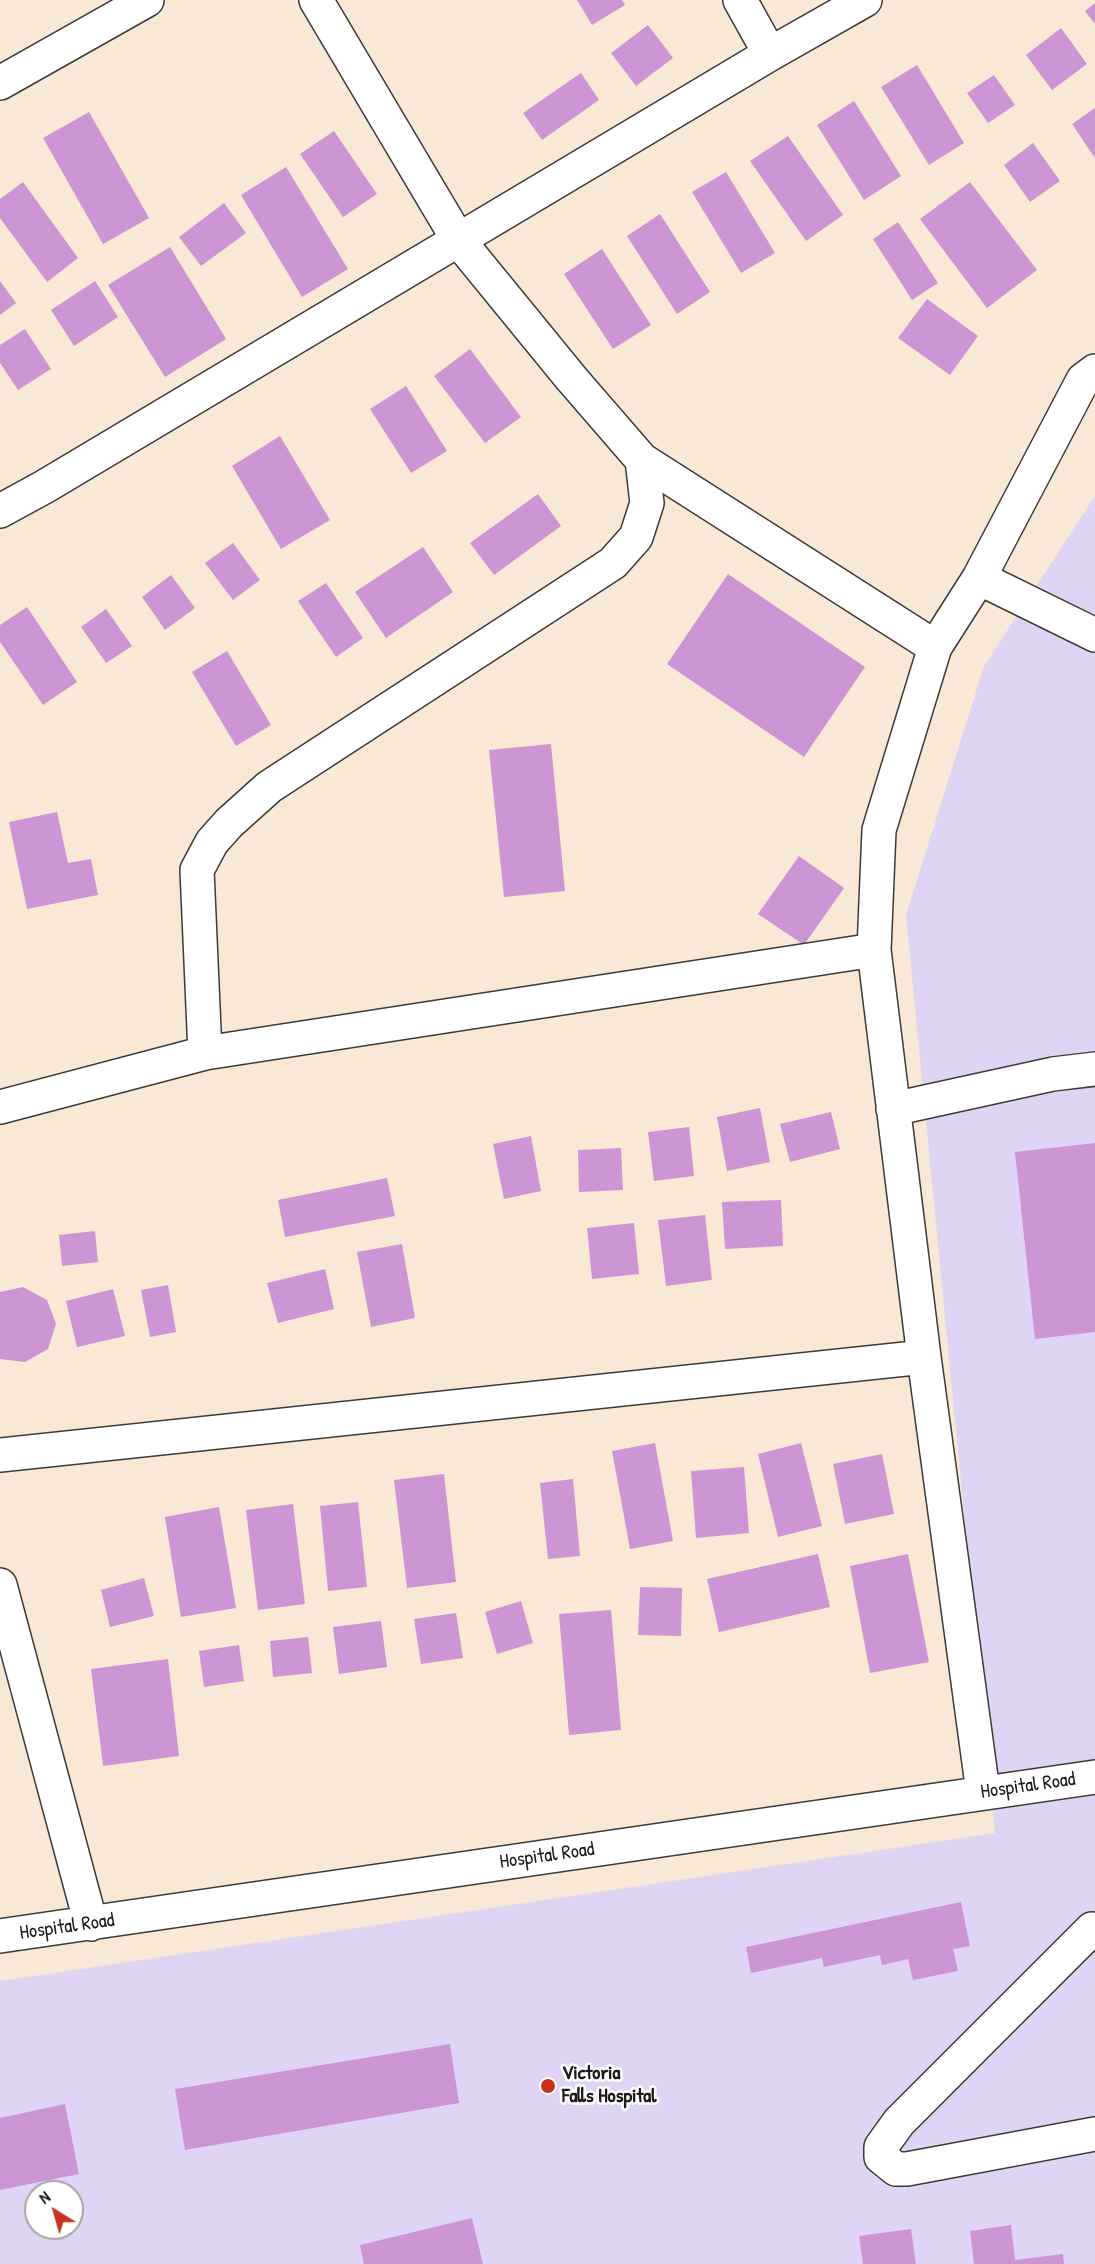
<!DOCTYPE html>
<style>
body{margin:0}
#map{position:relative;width:1095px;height:2264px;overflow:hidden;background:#f8e8d5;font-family:"Patrick Hand",sans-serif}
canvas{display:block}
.north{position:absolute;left:24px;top:2180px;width:60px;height:60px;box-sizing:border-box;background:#fff;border:2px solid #a4a4a4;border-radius:50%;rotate:323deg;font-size:16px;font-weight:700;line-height:24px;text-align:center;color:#1c1c1c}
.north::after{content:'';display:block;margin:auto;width:21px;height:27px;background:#c8321e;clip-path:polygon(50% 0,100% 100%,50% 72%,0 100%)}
</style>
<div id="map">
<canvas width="1095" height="2264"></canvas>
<div class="north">N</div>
</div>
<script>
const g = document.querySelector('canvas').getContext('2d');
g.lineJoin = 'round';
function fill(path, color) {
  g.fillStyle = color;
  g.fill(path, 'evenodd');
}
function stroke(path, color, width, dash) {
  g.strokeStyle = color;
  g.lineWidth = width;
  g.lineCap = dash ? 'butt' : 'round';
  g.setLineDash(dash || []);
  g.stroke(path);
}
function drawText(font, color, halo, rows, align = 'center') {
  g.font = font + ' "Patrick Hand",sans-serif';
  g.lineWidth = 5;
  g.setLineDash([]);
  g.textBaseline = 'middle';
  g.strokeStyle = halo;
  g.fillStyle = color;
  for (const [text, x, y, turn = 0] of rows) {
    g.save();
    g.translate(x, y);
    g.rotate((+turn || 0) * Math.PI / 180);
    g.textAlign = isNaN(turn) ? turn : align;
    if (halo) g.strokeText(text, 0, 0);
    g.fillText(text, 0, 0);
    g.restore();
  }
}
fill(new Path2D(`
 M 1095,496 L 1095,2264 L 0,2264 L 0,1981 L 995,1833 L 906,915 L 984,666 ZM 36,2192 L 72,2192 L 72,2228 L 36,2228 Z`), '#e0d4f4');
fill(new Path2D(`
 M 577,0 L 622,0 L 625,5 L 592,25 Z
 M 1095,3 L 1095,24 L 1085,11 Z
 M 648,25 L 673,58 L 636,86 L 611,53 Z
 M 1061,28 L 1087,64 L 1052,90 L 1026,55 Z
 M 917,65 L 964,143 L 929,165 L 881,87 Z
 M 581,73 L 599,100 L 542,140 L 523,113 Z
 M 994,75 L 1015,105 L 988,123 L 967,93 Z
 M 854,101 L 901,176 L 864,200 L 817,125 Z
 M 1095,108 L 1095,158 L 1072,124 Z
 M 89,112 L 149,218 L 103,244 L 43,138 Z
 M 334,131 L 377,194 L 343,217 L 300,154 Z
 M 788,136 L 843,215 L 806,241 L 750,161 Z
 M 1033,143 L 1060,181 L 1030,202 L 1004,165 Z
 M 286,167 L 348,269 L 302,297 L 241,195 Z
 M 726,172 L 775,253 L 741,273 L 692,192 Z
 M 23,182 L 78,258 L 47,282 L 0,218 L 0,199 Z
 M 970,182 L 1037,270 L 987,308 L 920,219 Z
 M 224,203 L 246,233 L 201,266 L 179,237 Z
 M 660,214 L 710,292 L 677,314 L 627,236 Z
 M 898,222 L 938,283 L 912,300 L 873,239 Z
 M 170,247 L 226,339 L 165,377 L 108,285 Z
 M 602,249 L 651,325 L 613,349 L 564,274 Z
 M 0,281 L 16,303 L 0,315 Z
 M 95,281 L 118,317 L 74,346 L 51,310 Z
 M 927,299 L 978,336 L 950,375 L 898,338 Z
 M 25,329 L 51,369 L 18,390 L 0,363 L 0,345 Z
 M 470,349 L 521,417 L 485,443 L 434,376 Z
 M 406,386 L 447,451 L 411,473 L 370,409 Z
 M 280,436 L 330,520 L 281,549 L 232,466 Z
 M 538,494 L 561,526 L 494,575 L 470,543 Z
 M 233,543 L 260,580 L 233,600 L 205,563 Z
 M 423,547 L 453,592 L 386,638 L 355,592 Z
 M 728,574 L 865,667 L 804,757 L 667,664 Z
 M 171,575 L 195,608 L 165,630 L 142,597 Z
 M 326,583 L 363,638 L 336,657 L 298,601 Z
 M 27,607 L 77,682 L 43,705 L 0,642 L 0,625 Z
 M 106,609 L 132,646 L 106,663 L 81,627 Z
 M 227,651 L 271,725 L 236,746 L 192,672 Z
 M 551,744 L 565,891 L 504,897 L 489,750 Z
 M 57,812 L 68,863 L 91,859 L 98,895 L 27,909 L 9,822 Z
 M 799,856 L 844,888 L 804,945 L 758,914 Z
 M 760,1108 L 770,1162 L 727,1171 L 717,1117 Z
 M 831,1112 L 840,1149 L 790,1162 L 780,1124 Z
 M 689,1127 L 694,1176 L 654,1181 L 648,1132 Z
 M 531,1136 L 541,1191 L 504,1199 L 493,1144 Z
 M 1095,1143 L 1095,1332 L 1035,1339 L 1015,1152 Z
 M 621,1148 L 623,1190 L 579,1192 L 578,1150 Z
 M 387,1178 L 395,1216 L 285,1237 L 278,1200 Z
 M 781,1200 L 783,1246 L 725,1249 L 722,1202 Z
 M 705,1215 L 712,1280 L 666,1286 L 658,1220 Z
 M 634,1223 L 639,1274 L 592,1279 L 587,1228 Z
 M 95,1231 L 98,1262 L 62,1266 L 59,1235 Z
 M 402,1244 L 415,1318 L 371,1327 L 357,1252 Z
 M 325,1269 L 334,1309 L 278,1323 L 267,1283 Z
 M 168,1285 L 176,1332 L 150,1337 L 141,1290 Z
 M 23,1287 L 47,1300 L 56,1324 L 48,1349 L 25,1362 L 0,1359 L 0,1292 Z
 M 113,1289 L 125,1336 L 77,1347 L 66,1301 Z
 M 655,1443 L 673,1541 L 630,1549 L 612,1451 Z
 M 801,1443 L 822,1526 L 778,1537 L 758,1454 Z
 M 882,1454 L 894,1514 L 845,1524 L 833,1464 Z
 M 744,1467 L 749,1533 L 696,1538 L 691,1471 Z
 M 444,1474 L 456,1582 L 407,1588 L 394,1480 Z
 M 573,1479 L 580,1556 L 548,1559 L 540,1483 Z
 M 358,1502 L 367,1587 L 328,1591 L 320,1506 Z
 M 293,1504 L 305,1604 L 258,1610 L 246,1510 Z
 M 219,1507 L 236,1608 L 181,1617 L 165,1517 Z
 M 818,1554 L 830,1607 L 719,1632 L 707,1579 Z
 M 908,1554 L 929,1662 L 870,1673 L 850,1566 Z
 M 144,1578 L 154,1616 L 110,1627 L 101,1590 Z
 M 640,1587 L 682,1588 L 681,1636 L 638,1635 Z
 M 521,1601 L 533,1643 L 497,1654 L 485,1612 Z
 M 611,1610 L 621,1730 L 569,1735 L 559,1614 Z
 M 456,1613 L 463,1658 L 421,1664 L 414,1619 Z
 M 381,1621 L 387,1667 L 339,1674 L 333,1627 Z
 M 308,1637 L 312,1673 L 273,1677 L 270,1641 Z
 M 239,1645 L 244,1681 L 204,1687 L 199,1651 Z
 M 168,1659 L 179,1756 L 103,1766 L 91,1669 Z
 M 961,1902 L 970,1946 L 953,1949 L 958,1971 L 913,1980 L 908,1959 L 882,1965 L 880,1955 L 824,1967 L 822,1958 L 751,1973 L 746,1947 Z
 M 450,2044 L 459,2103 L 185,2150 L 175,2089 Z
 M 65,2104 L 79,2174 L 0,2190 L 0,2118 Z
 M 472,2218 L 483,2264 L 364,2264 L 360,2245 Z
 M 1011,2225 L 1015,2260 L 1063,2254 L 1064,2264 L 974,2264 L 970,2231 Z
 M 911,2229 L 916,2264 L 863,2264 L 859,2236 Z`), '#cc95d3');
const minor = new Path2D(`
 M 316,0 L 459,241 L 571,378 L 642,460 L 935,647
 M 740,0 L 770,54
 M 0,83 L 147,0
 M 0,511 L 44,487 L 770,54 L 865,0
 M 979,578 L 1095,635
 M 205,1053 L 197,870 L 212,842 L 229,823 L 269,787 L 613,563 L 636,537 L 647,503 L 642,460
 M 0,1107 L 205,1053 L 874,950
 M 893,1109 L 1053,1074 L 1095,1069
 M 0,1455 L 924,1357
 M 0,1585 L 91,1924
 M 983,1792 L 924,1357 L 874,950 L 879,830 L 935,647 L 979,578 L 1083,380 L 1095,371
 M 1092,1929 L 899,2122 L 881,2147 L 881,2157 L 896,2169 L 907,2169 L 1095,2134
 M 0,1936 L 1095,1777`);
stroke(minor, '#3d3b38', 36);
stroke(minor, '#fff', 33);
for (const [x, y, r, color] of [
 [548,2086,8,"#c8321e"]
]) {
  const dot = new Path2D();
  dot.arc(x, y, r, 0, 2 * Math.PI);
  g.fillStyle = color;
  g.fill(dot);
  stroke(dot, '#fff', 2);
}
drawText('20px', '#1c1c1c', '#fff', [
 ["Hospital Road",1028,1786,-8],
 ["Hospital Road",547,1856,-8],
 ["Hospital Road",67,1927,-8]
]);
drawText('bold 20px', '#1c1c1c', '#fff', [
 ["Victoria",562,2074],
 ["Falls Hospital",562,2097]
], 'left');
</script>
